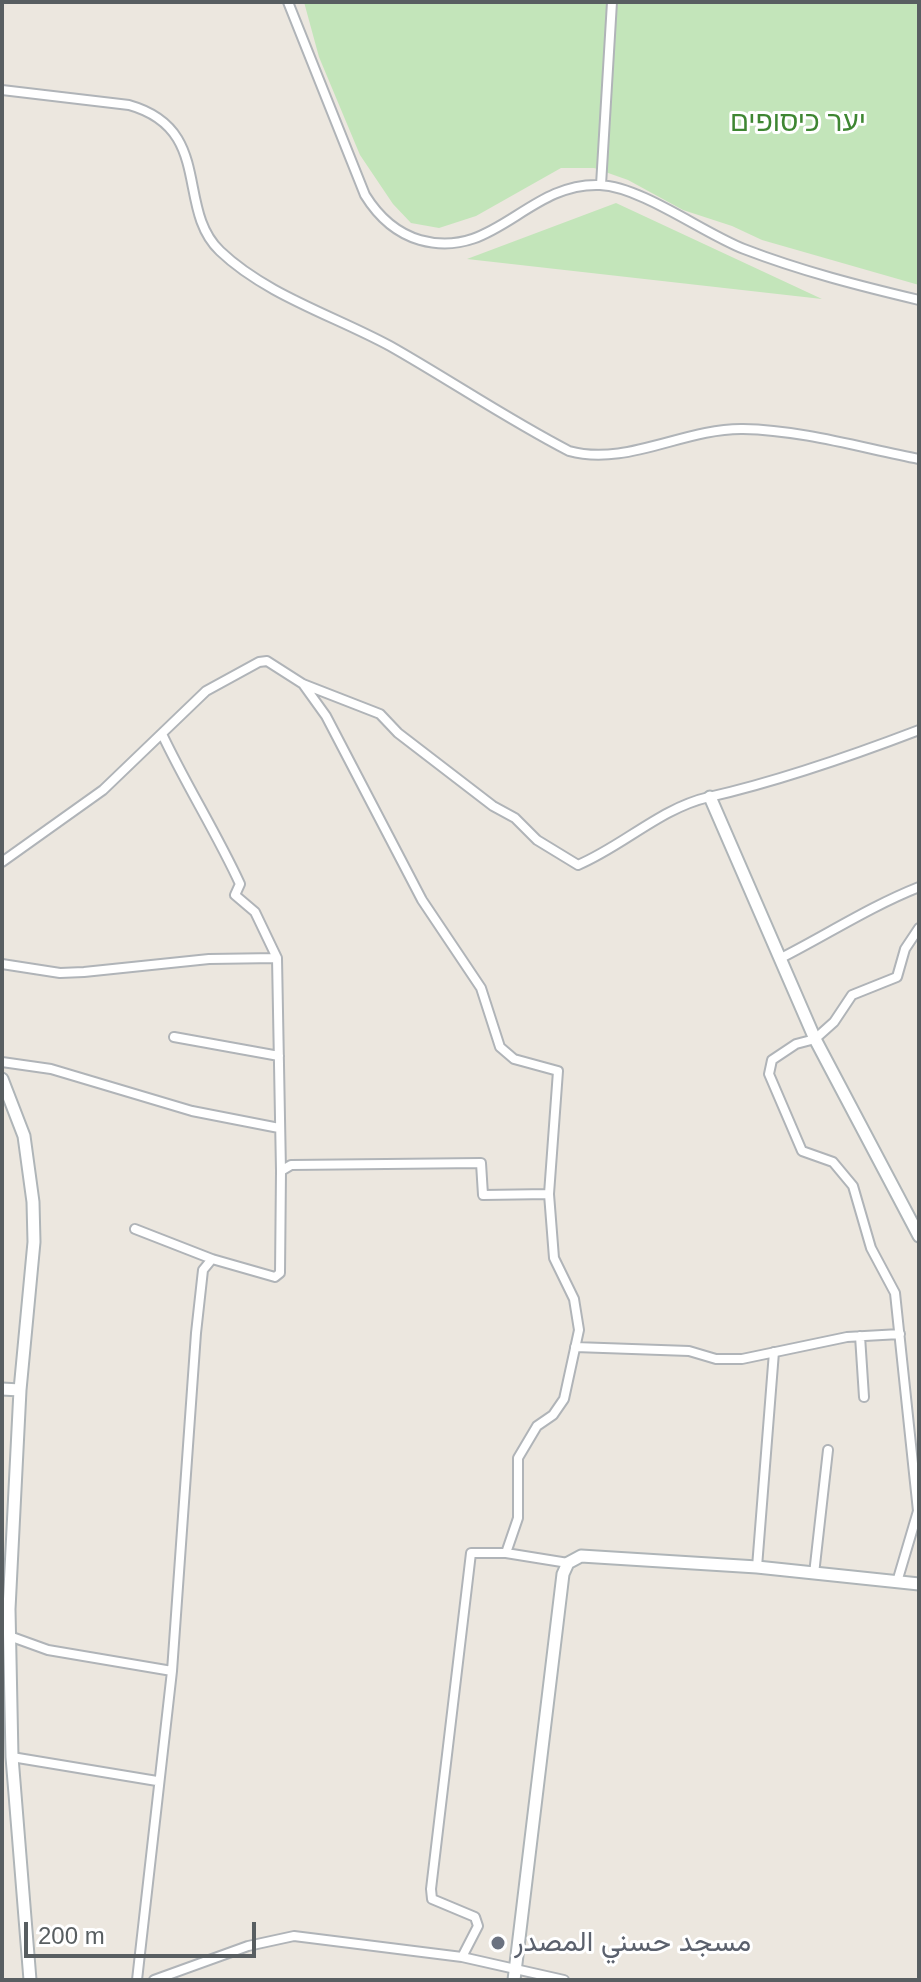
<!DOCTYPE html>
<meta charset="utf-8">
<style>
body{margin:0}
#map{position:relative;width:921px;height:1982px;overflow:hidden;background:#ece7df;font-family:Helvetica,sans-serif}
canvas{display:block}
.frame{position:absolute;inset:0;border:4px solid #585e61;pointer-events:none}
.scale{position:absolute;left:24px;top:1922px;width:232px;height:36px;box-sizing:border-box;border:4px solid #585e61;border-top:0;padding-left:10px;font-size:24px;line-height:28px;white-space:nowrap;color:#585e61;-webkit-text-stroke:6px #fff;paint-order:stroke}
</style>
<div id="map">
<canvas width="921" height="1982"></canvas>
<div class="frame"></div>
<div class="scale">200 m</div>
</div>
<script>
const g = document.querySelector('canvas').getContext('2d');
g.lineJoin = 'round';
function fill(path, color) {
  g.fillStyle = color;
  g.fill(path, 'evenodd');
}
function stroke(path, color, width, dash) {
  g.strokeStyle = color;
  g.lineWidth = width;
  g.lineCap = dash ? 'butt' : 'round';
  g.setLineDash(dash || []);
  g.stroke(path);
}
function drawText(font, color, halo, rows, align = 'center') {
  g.font = font + ' Helvetica,Vazirmatn,"Noto Sans Hebrew",sans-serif';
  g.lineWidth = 6;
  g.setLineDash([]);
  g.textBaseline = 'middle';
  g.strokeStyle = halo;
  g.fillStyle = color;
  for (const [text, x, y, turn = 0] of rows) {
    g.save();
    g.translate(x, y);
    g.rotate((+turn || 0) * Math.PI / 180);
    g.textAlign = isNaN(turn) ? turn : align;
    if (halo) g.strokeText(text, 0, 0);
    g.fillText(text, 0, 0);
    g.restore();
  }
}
fill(new Path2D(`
 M 304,2 L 919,2 L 919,285 L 762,240 L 732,226 L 683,210 L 628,180 L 594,168 L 561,168 L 476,216 L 439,228 L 411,223 L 393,204 L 360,155 L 319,57 Z
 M 616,203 L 822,299 L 467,259 Z`), '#c3e5ba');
const street = new Path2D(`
 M 288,2 L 365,195 C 378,216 396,233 420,240 C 495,261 527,182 600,185 C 642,187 703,233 744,249 C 801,271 860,286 919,300
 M 2,90 L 129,105 C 214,129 175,208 220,251 C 266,295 335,316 390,346 C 450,380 507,419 569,451 C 626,467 684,428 743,429 C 802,430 862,448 919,459
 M 601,185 L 612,2
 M 303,684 L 326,716 L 422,900 L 481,988 L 500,1047 L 514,1059 L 558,1071 L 549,1194 L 554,1258 L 574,1299 L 579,1330 L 564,1399 L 553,1415 L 537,1426 L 518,1458 L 518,1518 L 506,1553 L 471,1553 L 431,1889 L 432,1899 L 475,1917 L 478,1926 L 462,1957
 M 162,734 C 186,785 216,832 240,884 L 235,895 L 255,912 L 277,958 L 281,1171
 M 2,862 L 103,790 L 206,691 L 259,662 L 267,661 L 303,684 L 380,714 L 398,733 L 493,806 L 515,818 L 537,840 L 578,865 C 623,846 661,808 709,797 C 779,781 851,756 919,730
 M 781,958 C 828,934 871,906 919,887
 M 2,964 L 60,973 L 84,972 L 209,959 L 277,958
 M 174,1037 L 279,1056
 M 2,1062 L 51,1069 L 192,1111 L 279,1128
 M 135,1229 L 212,1259 L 275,1277 L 280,1273 L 281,1171 L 291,1165 L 481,1163 L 483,1195 L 549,1194
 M 860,1336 L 864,1397
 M 575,1347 L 689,1351 L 716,1359 L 742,1359 L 847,1337 L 900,1334
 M 506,1553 L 568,1563
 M 757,1567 L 774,1352
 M 814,1574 L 828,1450
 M 897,1582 L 918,1511 L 895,1293 L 871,1248 L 853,1186 L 833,1162 L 802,1151 L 769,1074 L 772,1060 L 796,1044 L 815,1039 L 834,1022 L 852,995 L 897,977 L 905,949 L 919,928
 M 12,1637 L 48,1650 L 172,1671
 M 12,1757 L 157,1781
 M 137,1980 L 172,1671 L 196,1333 L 203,1270 L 212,1259
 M 154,1980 L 248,1946 L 294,1936 L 462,1957 L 564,1980`);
const secondary = new Path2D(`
 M 710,797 L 815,1039 L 919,1236
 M 2,1079 L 24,1136 L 33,1202 L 34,1242 L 20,1390 L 9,1609 L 12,1757 L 30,1980
 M 2,1389 L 20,1390
 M 514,1980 L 563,1574 L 568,1563 L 581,1556 L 757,1567 L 919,1584`);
stroke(street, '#b0b4b8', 12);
stroke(secondary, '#afb5b8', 15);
stroke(street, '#fff', 8);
stroke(secondary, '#fff', 11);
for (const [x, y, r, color] of [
 [498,1943,8,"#6b7280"]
]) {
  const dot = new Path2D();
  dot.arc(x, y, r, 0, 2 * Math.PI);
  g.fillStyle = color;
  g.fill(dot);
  stroke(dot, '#fff', 3);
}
drawText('28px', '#3e8632', '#fff', [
 ["יער כיסופים",798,123]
]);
drawText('28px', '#5b616d', '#fff', [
 ["مسجد حسني المصدر",514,1943]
], 'left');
</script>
